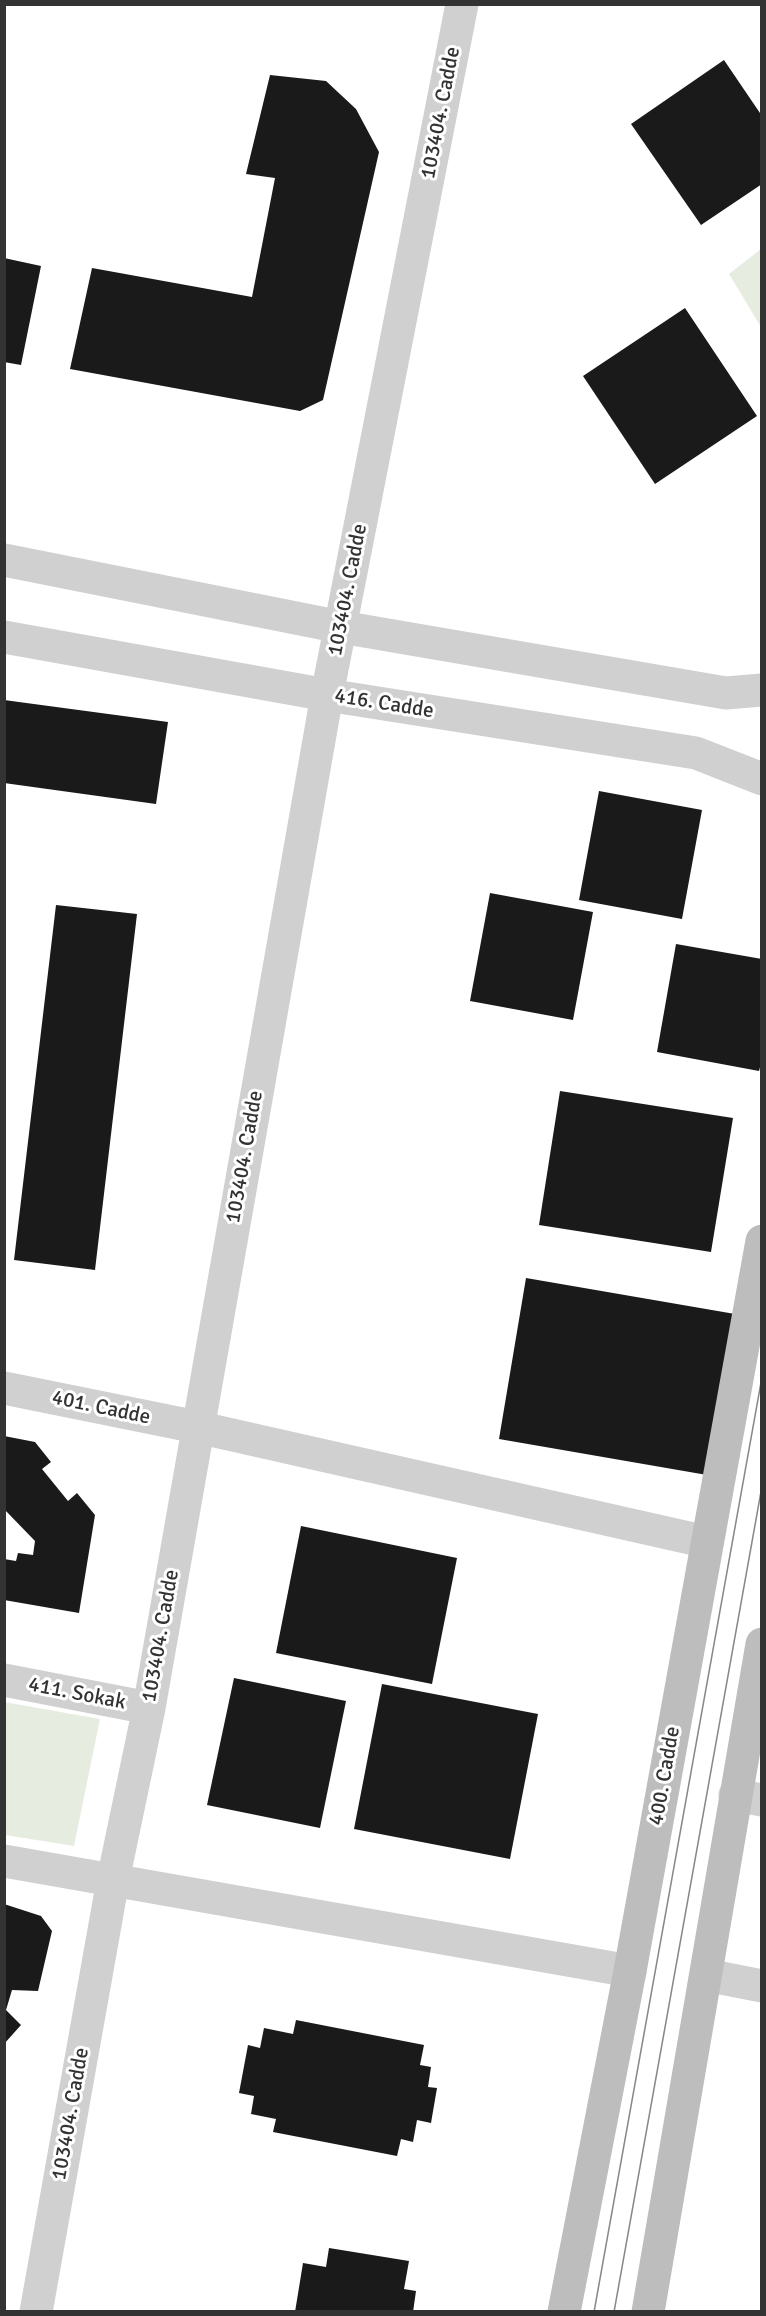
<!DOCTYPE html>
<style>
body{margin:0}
#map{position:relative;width:766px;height:2316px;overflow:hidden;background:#fff;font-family:Signika,sans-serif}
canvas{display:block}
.frame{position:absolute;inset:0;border:6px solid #333;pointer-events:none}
</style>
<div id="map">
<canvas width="766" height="2316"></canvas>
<div class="frame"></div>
</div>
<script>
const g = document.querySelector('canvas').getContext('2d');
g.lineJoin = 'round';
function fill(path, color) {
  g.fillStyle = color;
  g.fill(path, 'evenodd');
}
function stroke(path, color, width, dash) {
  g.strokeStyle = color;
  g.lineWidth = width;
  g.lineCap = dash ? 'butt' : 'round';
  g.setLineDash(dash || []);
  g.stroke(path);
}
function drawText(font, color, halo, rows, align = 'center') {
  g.font = font + ' Signika,sans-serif';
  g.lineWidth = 6;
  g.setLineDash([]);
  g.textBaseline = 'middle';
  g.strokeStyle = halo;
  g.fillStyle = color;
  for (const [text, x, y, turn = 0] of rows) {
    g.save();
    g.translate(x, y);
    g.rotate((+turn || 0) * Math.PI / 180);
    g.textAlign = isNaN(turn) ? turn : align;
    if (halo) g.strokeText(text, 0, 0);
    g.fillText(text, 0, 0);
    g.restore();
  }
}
fill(new Path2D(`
 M 761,249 L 761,327 L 729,274 Z
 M 4,1702 L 100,1719 L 74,1846 L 5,1835 Z`), '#e6ecdf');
fill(new Path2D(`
 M 724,60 L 762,116 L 762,184 L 701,225 L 631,124 Z
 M 270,75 L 326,81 L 356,109 L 379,152 L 323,400 L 300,411 L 70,369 L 92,268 L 252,297 L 275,178 L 246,174 Z
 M 4,258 L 41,266 L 21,365 L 4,362 Z
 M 685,308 L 757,416 L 655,484 L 583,376 Z
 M 4,700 L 168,722 L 156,804 L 4,783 Z
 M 599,791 L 702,810 L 682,919 L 579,900 Z
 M 490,893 L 593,912 L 573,1020 L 470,1001 Z
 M 56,905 L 137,914 L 95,1270 L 14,1260 Z
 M 676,944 L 762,959 L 762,1060 L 759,1071 L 657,1052 Z
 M 560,1091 L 733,1118 L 711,1252 L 539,1225 Z
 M 526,1278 L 735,1314 L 707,1475 L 499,1439 Z
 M 4,1436 L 35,1442 L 51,1462 L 42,1469 L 68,1501 L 77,1493 L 95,1515 L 79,1613 L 4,1600 L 4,1559 L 16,1561 L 18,1553 L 33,1555 L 35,1541 L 4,1509 Z
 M 301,1526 L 457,1558 L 432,1684 L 276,1653 Z
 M 234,1678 L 346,1701 L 320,1828 L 207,1805 Z
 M 382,1684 L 538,1714 L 510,1859 L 354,1829 Z
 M 4,1904 L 41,1916 L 52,1931 L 38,1991 L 12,1990 L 6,2010 L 21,2025 L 4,2044 Z
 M 296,2020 L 424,2045 L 420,2065 L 431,2067 L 428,2087 L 437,2088 L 431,2123 L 417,2120 L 413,2142 L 401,2139 L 397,2156 L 273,2132 L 276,2119 L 251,2114 L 254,2096 L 239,2093 L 248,2045 L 260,2048 L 264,2028 L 293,2034 Z
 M 329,2248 L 409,2261 L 404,2289 L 416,2291 L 413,2312 L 295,2312 L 303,2263 L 326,2267 Z`), '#1a1a1a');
stroke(new Path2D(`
 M 4,1388 L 197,1427 L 707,1542
 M 4,1680 L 149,1708
 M 735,1795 L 762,1800
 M 4,1861 L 630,1971
 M 706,1975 L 762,1986
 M 36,2312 L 113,1880 L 149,1708 L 327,695 L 462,4`), '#d0d0d0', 33);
stroke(new Path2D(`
 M 4,560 L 341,627 L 726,693 L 762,690
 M 4,637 L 327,695 L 696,753 L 762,779`), '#d0d0d0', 33);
stroke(new Path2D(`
 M 564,2312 L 630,1971 L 762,1241
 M 648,2312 L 762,1644`), '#bdbdbd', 33);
stroke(new Path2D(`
 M 594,2312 L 762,1377
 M 614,2312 L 762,1486`), '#888', 1.5);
drawText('21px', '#333', '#fff', [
 ["103404. Cadde",441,113,-79],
 ["103404. Cadde",348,590,-79],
 ["416. Cadde",384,704,9],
 ["103404. Cadde",245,1157,-80],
 ["401. Cadde",101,1408,12],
 ["103404. Cadde",161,1636,-80],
 ["411. Sokak",77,1694,11],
 ["400. Cadde",665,1776,-80],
 ["103404. Cadde",71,2114,-80]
]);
</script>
